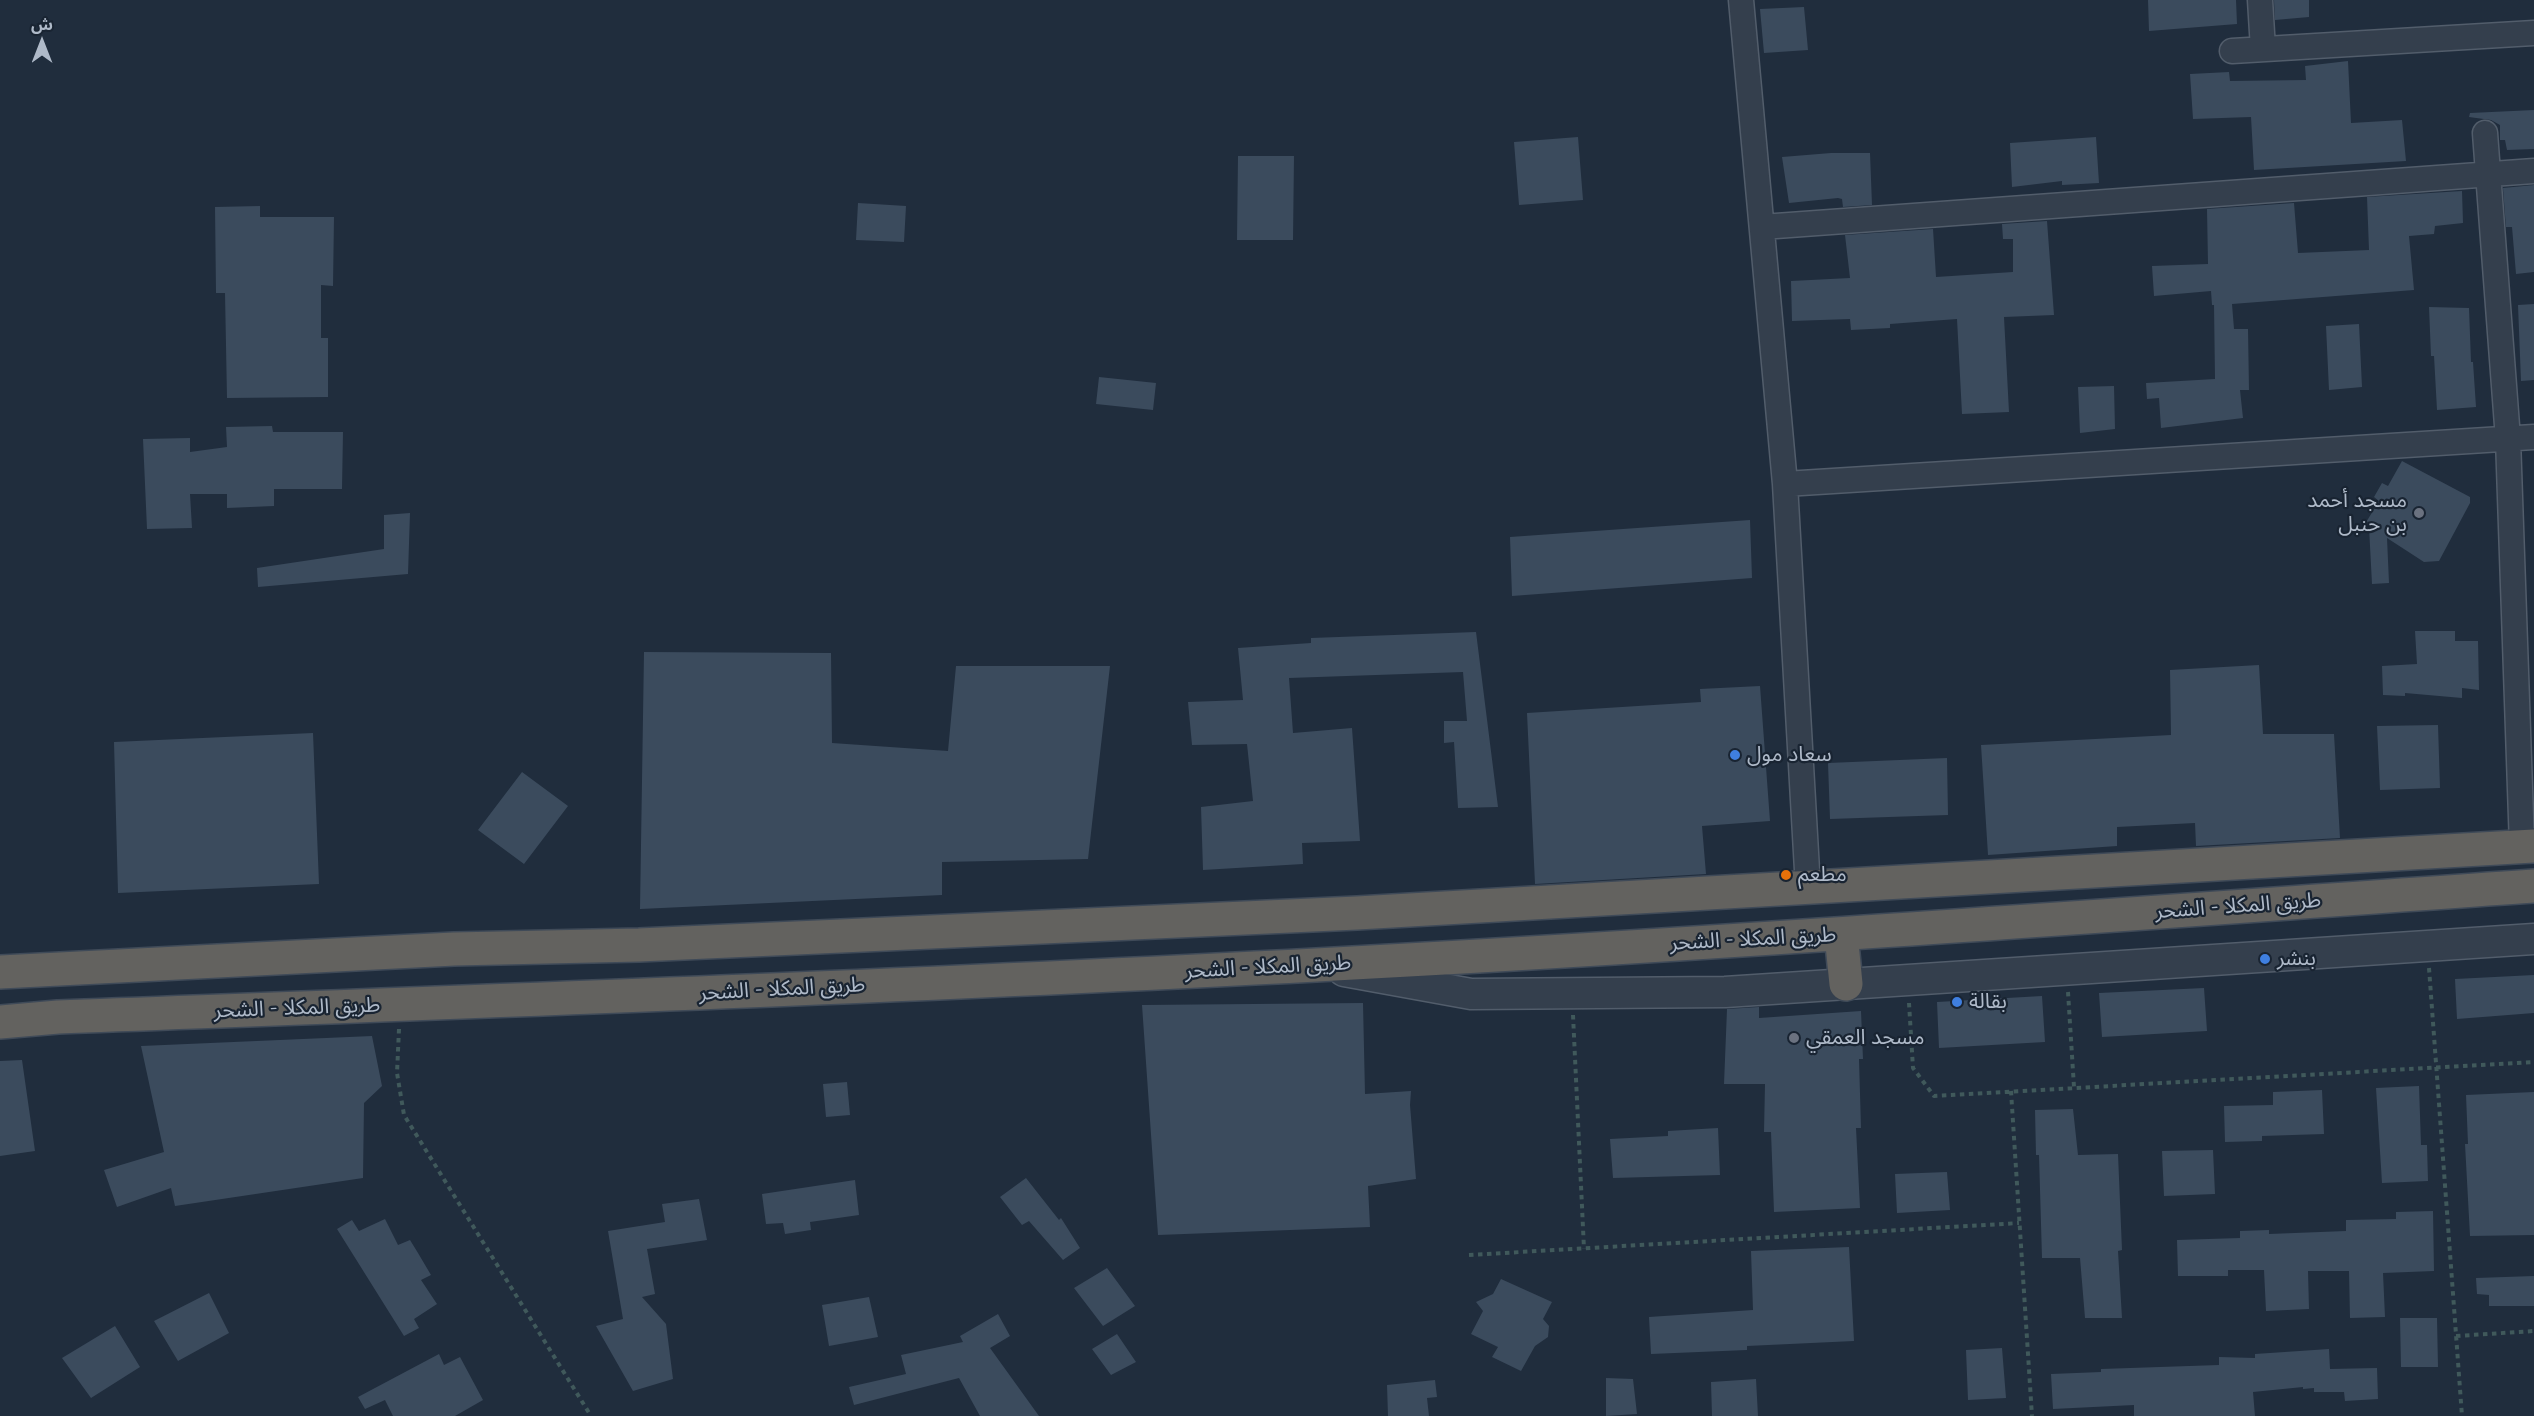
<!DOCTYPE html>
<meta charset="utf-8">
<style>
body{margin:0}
#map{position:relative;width:2534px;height:1416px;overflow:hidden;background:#202d3d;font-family:Quicksand,"Noto Sans Arabic",sans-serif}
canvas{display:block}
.north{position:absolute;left:12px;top:12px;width:60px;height:60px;-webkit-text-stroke:4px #192432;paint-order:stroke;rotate:0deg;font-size:16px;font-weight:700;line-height:24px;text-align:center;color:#afbac9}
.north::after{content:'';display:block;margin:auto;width:21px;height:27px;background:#afbac9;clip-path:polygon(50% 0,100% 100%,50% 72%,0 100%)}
</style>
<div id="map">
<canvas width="2534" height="1416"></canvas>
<div class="north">ش</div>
</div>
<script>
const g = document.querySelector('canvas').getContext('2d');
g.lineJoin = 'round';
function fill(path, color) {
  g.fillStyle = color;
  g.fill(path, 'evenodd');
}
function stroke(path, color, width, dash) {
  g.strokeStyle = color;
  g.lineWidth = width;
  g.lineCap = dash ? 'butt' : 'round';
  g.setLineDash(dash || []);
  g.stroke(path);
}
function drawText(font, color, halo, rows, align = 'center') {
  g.font = font + ' Quicksand,"Noto Sans Arabic",sans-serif';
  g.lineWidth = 4.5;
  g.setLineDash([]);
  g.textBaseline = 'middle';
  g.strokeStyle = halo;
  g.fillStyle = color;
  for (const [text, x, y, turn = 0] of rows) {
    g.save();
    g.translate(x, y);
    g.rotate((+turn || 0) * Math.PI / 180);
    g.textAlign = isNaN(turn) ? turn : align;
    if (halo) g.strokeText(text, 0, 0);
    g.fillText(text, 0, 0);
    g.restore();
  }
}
fill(new Path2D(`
 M 2148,0 L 2236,0 L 2237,24 L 2149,31 Z
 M 2274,0 L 2309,0 L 2309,17 L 2275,20 Z
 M 1804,7 L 1808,50 L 1764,53 L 1760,9 Z
 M 2348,61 L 2351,123 L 2402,120 L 2406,161 L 2254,170 L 2251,117 L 2193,119 L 2190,74 L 2229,72 L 2230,81 L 2306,80 L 2305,66 Z
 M 2534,110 L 2534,149 L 2507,150 L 2505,140 L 2500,140 L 2500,125 L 2491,120 L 2469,117 L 2470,113 Z
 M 1578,137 L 1583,200 L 1519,205 L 1514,142 Z
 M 2096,137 L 2099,183 L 2062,185 L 2062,181 L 2012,187 L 2010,143 Z
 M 1831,153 L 1870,153 L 1872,205 L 1843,207 L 1842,199 L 1838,198 L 1789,203 L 1782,157 Z
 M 1238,156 L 1294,156 L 1293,240 L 1237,240 Z
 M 2534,185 L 2534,272 L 2516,274 L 2512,227 L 2506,227 L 2503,188 Z
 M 2462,191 L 2463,223 L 2435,226 L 2434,234 L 2409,236 L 2414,290 L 2232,304 L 2234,329 L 2248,329 L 2249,390 L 2240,390 L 2243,418 L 2161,428 L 2159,398 L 2147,399 L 2146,383 L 2215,379 L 2214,305 L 2212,305 L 2211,291 L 2154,296 L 2152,266 L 2208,264 L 2207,209 L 2294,203 L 2298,253 L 2369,250 L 2367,197 Z
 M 858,203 L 906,206 L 904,242 L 856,240 Z
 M 260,206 L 260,217 L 334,217 L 333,286 L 321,285 L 321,338 L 328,338 L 328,397 L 227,398 L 225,293 L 216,293 L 215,207 Z
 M 2047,221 L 2054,315 L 2004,317 L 2009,412 L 1962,414 L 1957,319 L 1890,324 L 1890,328 L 1851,330 L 1850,319 L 1792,321 L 1791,281 L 1850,278 L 1845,235 L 1933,229 L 1936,277 L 2013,272 L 2013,239 L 2003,239 L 2002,224 Z
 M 2534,304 L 2534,380 L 2521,381 L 2518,305 Z
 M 2429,307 L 2469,308 L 2471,362 L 2473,362 L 2476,407 L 2437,410 L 2434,356 L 2431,356 Z
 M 2359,324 L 2362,387 L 2329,390 L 2326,326 Z
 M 1099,377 L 1156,383 L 1153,410 L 1096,404 Z
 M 2114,386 L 2115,429 L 2080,433 L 2078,387 Z
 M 272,426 L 273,432 L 343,432 L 342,489 L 274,489 L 274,506 L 227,508 L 227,494 L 190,494 L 192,528 L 147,529 L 143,439 L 190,438 L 190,452 L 227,447 L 226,427 Z
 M 2402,461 L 2470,497 L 2470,503 L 2439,561 L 2424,562 L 2387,538 L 2389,583 L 2372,584 L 2369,527 L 2365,524 L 2379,501 L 2374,497 L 2382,483 L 2388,486 Z
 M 410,513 L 408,574 L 258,587 L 257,568 L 384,549 L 384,515 Z
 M 1750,520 L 1752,578 L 1512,596 L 1510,537 Z
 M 2415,631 L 2455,631 L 2455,641 L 2478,641 L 2479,690 L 2462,688 L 2462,698 L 2405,693 L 2405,696 L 2383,695 L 2382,666 L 2417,664 Z
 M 1476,632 L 1498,807 L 1458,808 L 1454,742 L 1444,743 L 1444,721 L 1467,721 L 1463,672 L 1289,678 L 1293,733 L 1352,728 L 1360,841 L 1302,843 L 1303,864 L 1203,870 L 1201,807 L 1253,801 L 1247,744 L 1192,745 L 1188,702 L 1243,700 L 1238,648 L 1311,643 L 1311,638 Z
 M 644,652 L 831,653 L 832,743 L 948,751 L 956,666 L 1110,666 L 1088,859 L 942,862 L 942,895 L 640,909 Z
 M 2259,665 L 2263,734 L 2334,734 L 2340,838 L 2196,846 L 2195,823 L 2117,827 L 2117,846 L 1988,855 L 1981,745 L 2171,735 L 2170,670 Z
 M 1760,686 L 1770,821 L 1702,826 L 1706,874 L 1535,884 L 1527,713 L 1701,702 L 1700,689 Z
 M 2438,725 L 2440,788 L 2380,790 L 2377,726 Z
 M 313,733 L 319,884 L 118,893 L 114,742 Z
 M 1947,758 L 1948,815 L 1830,819 L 1828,763 Z
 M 522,772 L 568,806 L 524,864 L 478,830 Z
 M 2534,975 L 2534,1013 L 2457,1019 L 2455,979 Z
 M 2204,988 L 2207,1031 L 2102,1037 L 2099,993 Z
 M 2042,996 L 2045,1042 L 1939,1048 L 1937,1002 Z
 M 1363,1003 L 1365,1094 L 1411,1091 L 1410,1105 L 1416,1179 L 1368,1186 L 1370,1227 L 1158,1235 L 1142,1005 Z
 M 1759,1007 L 1759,1018 L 1861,1011 L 1863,1059 L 1859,1059 L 1861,1128 L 1856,1128 L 1860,1208 L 1774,1212 L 1771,1132 L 1764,1132 L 1765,1084 L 1724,1084 L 1727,1009 Z
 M 372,1036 L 382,1086 L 364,1103 L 363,1178 L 175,1206 L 171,1188 L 117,1207 L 104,1170 L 164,1152 L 141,1046 Z
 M 22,1060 L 35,1151 L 0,1156 L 0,1061 Z
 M 847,1082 L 850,1115 L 826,1117 L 823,1084 Z
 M 2419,1086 L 2421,1145 L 2427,1145 L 2428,1181 L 2382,1183 L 2376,1088 Z
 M 2322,1090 L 2324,1134 L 2262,1136 L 2262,1141 L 2225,1142 L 2224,1106 L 2273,1105 L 2273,1092 Z
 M 2534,1092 L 2534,1235 L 2470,1236 L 2465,1144 L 2468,1144 L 2466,1095 Z
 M 2073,1109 L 2078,1155 L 2118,1154 L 2122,1250 L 2118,1251 L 2122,1318 L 2085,1318 L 2080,1258 L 2042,1258 L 2039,1155 L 2036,1155 L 2035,1110 Z
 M 1718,1128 L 1720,1175 L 1613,1178 L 1610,1139 L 1668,1136 L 1668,1131 Z
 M 2213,1150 L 2215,1194 L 2164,1196 L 2162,1151 Z
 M 1947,1172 L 1950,1210 L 1897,1213 L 1895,1174 Z
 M 1026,1178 L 1059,1220 L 1061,1218 L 1080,1248 L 1063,1260 L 1029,1221 L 1022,1225 L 1000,1197 Z
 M 855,1180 L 859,1215 L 810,1222 L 811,1230 L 785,1234 L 783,1223 L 766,1224 L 762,1194 Z
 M 699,1199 L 707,1240 L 647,1249 L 655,1294 L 642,1297 L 666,1324 L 673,1379 L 633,1391 L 596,1326 L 623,1319 L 608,1231 L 665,1222 L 662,1204 Z
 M 2433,1211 L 2434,1271 L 2383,1273 L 2385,1317 L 2350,1318 L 2349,1271 L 2308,1271 L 2309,1309 L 2266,1311 L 2264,1270 L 2228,1270 L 2228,1276 L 2178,1276 L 2177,1240 L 2240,1238 L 2240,1231 L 2269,1230 L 2269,1234 L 2346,1231 L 2346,1220 L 2396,1219 L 2396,1212 Z
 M 385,1219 L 398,1245 L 410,1240 L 418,1253 L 431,1275 L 421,1280 L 437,1304 L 414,1319 L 419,1328 L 404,1336 L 337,1229 L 352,1220 L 359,1231 Z
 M 1849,1247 L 1854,1341 L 1747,1346 L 1747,1350 L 1651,1354 L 1649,1317 L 1753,1310 L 1751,1251 Z
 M 1107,1268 L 1135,1306 L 1103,1326 L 1074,1288 Z
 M 2534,1276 L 2534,1306 L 2489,1306 L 2489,1295 L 2477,1294 L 2476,1278 Z
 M 1501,1279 L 1552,1302 L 1543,1319 L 1549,1326 L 1548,1337 L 1535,1346 L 1521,1371 L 1492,1357 L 1498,1347 L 1471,1334 L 1483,1311 L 1476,1302 L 1493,1294 Z
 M 209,1293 L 229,1333 L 178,1361 L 154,1321 Z
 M 869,1297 L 878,1337 L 829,1346 L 822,1305 Z
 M 998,1314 L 1010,1336 L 990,1348 L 1039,1416 L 980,1416 L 959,1378 L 854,1405 L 849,1387 L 906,1374 L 901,1355 L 963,1342 L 960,1336 Z
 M 2400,1318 L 2437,1318 L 2438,1367 L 2401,1367 Z
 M 115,1326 L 140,1367 L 91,1398 L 62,1358 Z
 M 1117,1334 L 1136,1362 L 1111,1375 L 1092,1349 Z
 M 2002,1348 L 2006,1398 L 1968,1400 L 1966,1350 Z
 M 2329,1349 L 2330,1369 L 2377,1368 L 2378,1399 L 2345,1401 L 2344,1392 L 2314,1392 L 2314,1388 L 2303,1389 L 2303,1387 L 2253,1392 L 2255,1416 L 2134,1416 L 2134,1405 L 2053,1409 L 2051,1374 L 2101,1372 L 2101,1369 L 2219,1365 L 2219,1357 L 2255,1358 L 2255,1354 Z
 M 439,1354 L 444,1365 L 460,1357 L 483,1400 L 455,1416 L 393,1416 L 385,1400 L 365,1409 L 358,1397 Z
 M 1606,1378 L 1633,1379 L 1637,1414 L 1606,1416 Z
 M 1756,1379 L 1758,1416 L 1712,1416 L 1711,1382 Z
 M 1435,1380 L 1437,1397 L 1427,1398 L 1429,1416 L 1388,1416 L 1387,1385 Z`), '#3b4b5d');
const minor = new Path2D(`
 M 1741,0 L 1785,484 L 1808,888
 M 2260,0 L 2263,49
 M 2232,51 L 2534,33
 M 2485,133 L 2508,439 L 2522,847
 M 1762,227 L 2534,171
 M 1785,484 L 2534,437`);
const tertiary = new Path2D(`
 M 1344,971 L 1471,994 L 1725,992 L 2534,939`);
const trunk = new Path2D(`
 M 1841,934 L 1846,984
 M 0,972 L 454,949 L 639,945 L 1357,913 L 2534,846
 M 0,1022 L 58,1017 C 490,1001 922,986 1353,963 C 1747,942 2140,913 2534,886`);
stroke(minor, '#525d6b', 27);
stroke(tertiary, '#525d6b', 33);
stroke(trunk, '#3f4a58', 36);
stroke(new Path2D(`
 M 2429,968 L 2462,1416
 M 2068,992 L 2074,1087
 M 1909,1003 L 1913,1068 L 1934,1096 L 2534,1062
 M 1573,1015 L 1584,1249
 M 399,1029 L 397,1073 L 404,1115 L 591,1416
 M 2011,1091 L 2032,1416
 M 1469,1255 L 2019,1223
 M 2456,1336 L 2534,1331`), '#40595b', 4, [4.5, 4.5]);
stroke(minor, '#343f4d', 24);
stroke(tertiary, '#343f4d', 30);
stroke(trunk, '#63625f', 33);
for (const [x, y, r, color] of [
 [2419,513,6,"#6b7280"],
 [1735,755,6,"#3f7fe0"],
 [1786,875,6,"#e8710a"],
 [2265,959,6,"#3f7fe0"],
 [1957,1002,6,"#3f7fe0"],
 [1794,1038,6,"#6b7280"]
]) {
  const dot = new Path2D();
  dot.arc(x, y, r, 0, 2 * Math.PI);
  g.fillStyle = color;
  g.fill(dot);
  stroke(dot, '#192432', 2);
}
drawText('21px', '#afbac9', '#192432', [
 ["مسجد أحمد",2407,501,"right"],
 ["بن حنبل",2407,525,"right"],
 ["سعاد مول",1747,755],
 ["مطعم",1798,875],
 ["بنشر",2277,959],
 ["بقالة",1969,1002],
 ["مسجد العمقي",1806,1038]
], 'left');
drawText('21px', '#afbac9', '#192432', [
 ["طريق المكلا - الشحر",2238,906,-4],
 ["طريق المكلا - الشحر",1753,939,-3],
 ["طريق المكلا - الشحر",1268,967,-3],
 ["طريق المكلا - الشحر",782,989,-3],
 ["طريق المكلا - الشحر",297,1008,-2]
]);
</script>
